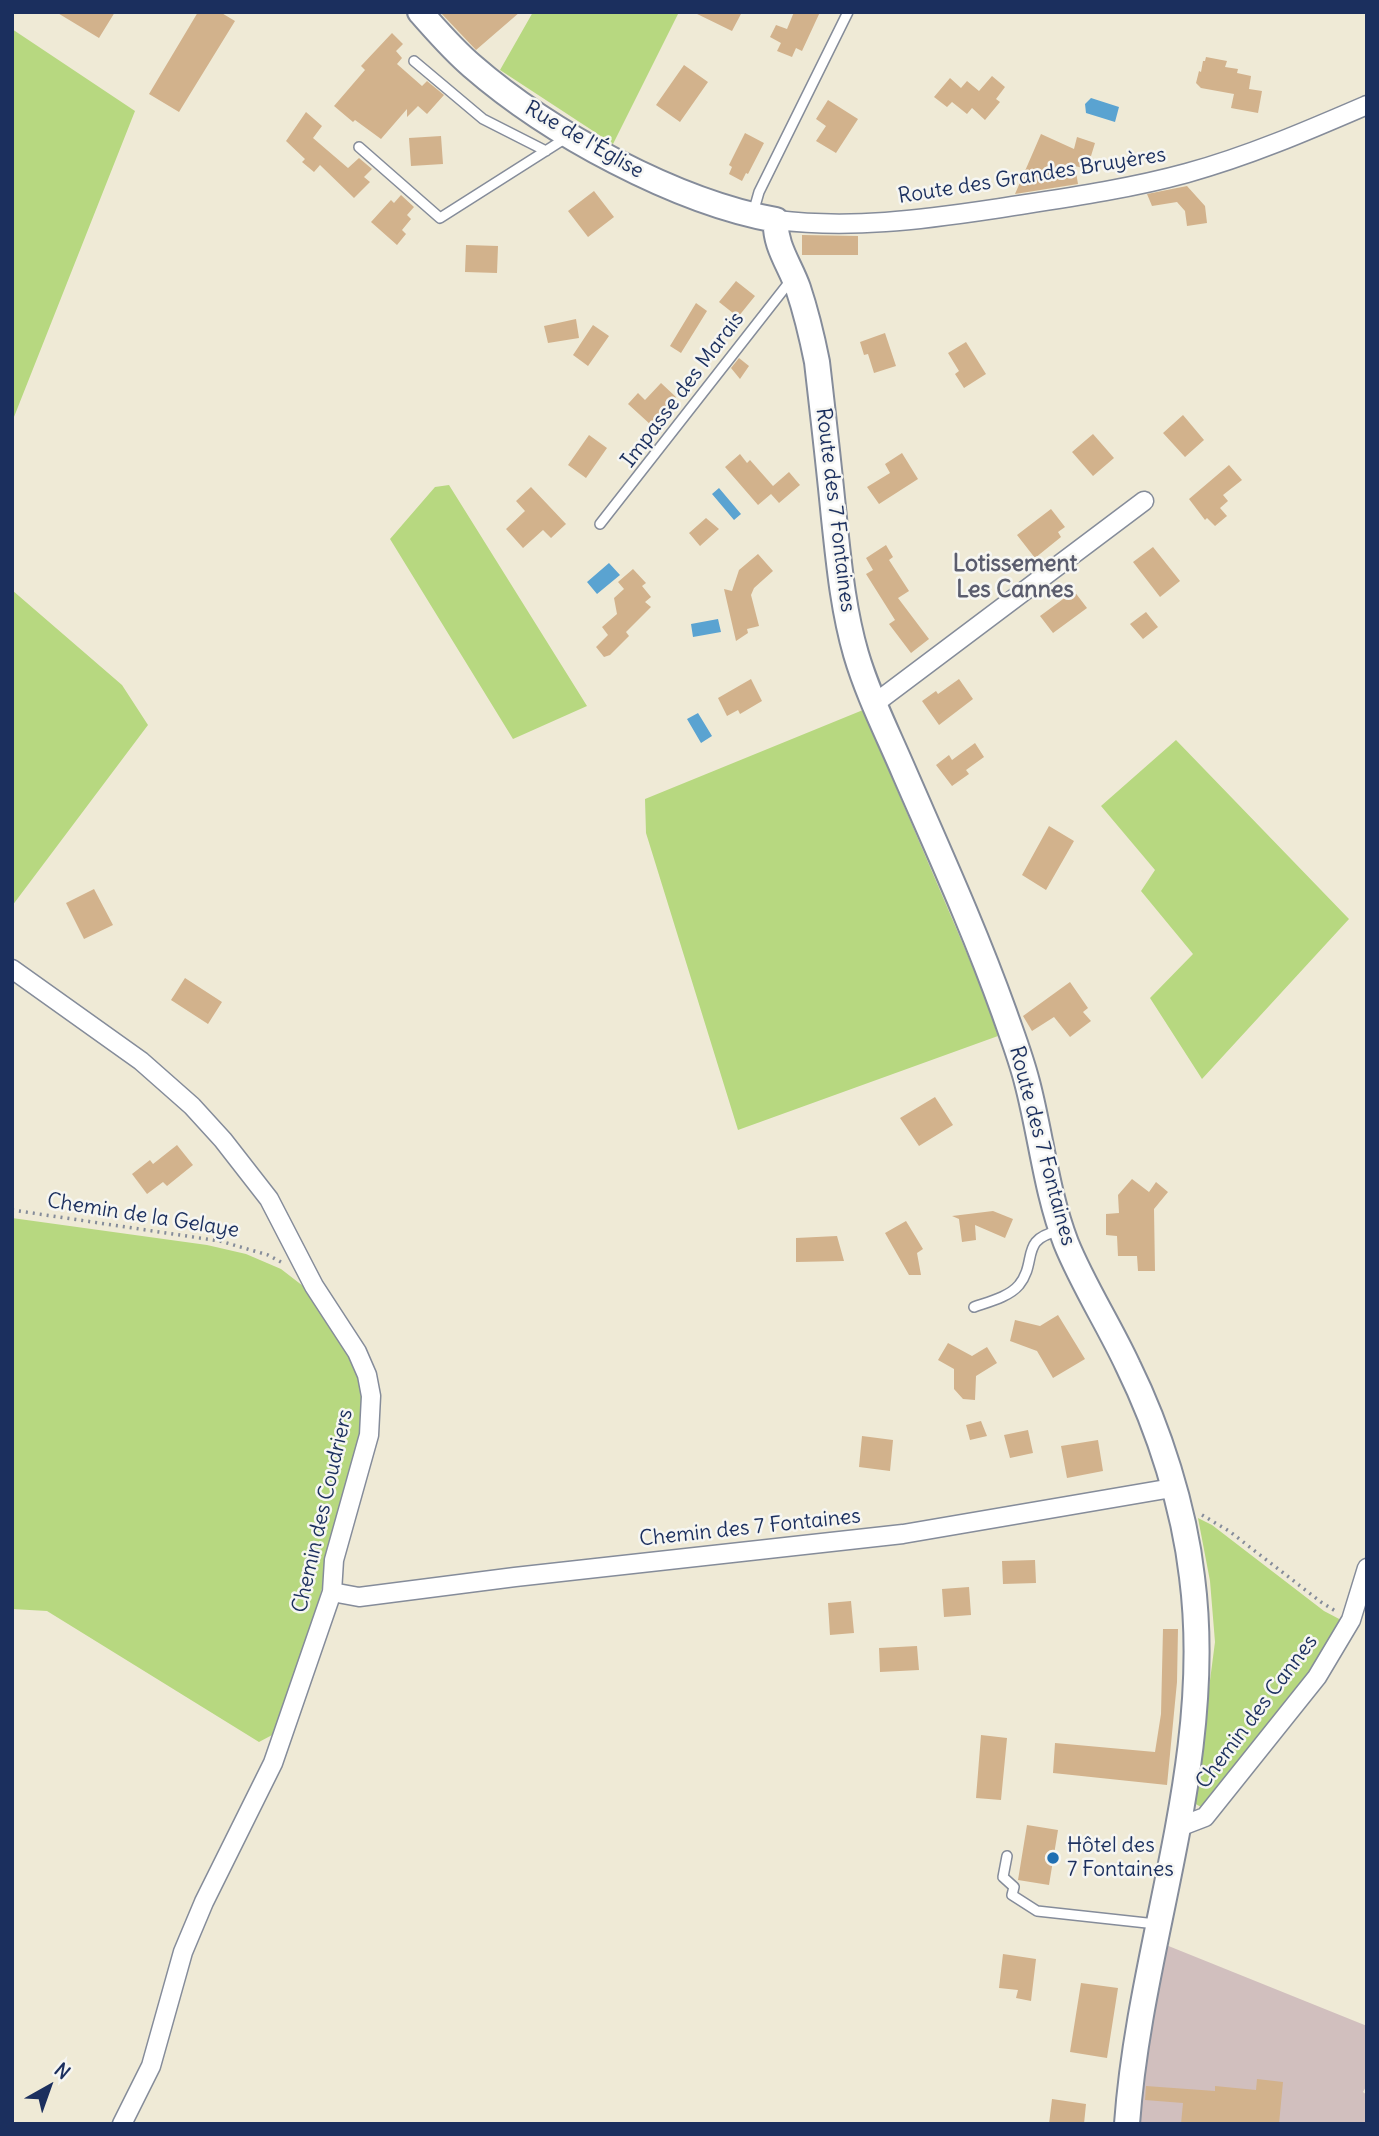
<!DOCTYPE html>
<meta charset="utf-8">
<style>
body{margin:0}
#map{position:relative;width:1379px;height:2136px;overflow:hidden;background:#efead6;font-family:Delius,sans-serif}
canvas{display:block}
.frame{position:absolute;inset:0;border:14px solid #1b2f5e;pointer-events:none}
.north{position:absolute;left:14px;top:2052px;width:70px;height:70px;-webkit-text-stroke:5px #f6f6f2;paint-order:stroke;rotate:40deg;font-size:19px;font-weight:700;line-height:28px;text-align:center;color:#1b2f5e}
.north::after{content:'';display:block;margin:auto;width:24px;height:32px;background:#1b2f5e;clip-path:polygon(50% 0,100% 100%,50% 72%,0 100%)}
</style>
<div id="map">
<canvas width="1379" height="2136"></canvas>
<div class="frame"></div>
<div class="north">N</div>
</div>
<script>
const g = document.querySelector('canvas').getContext('2d');
g.lineJoin = 'round';
function fill(path, color) {
  g.fillStyle = color;
  g.fill(path, 'evenodd');
}
function stroke(path, color, width, dash) {
  g.strokeStyle = color;
  g.lineWidth = width;
  g.lineCap = dash ? 'butt' : 'round';
  g.setLineDash(dash || []);
  g.stroke(path);
}
function drawText(font, color, halo, rows, align = 'center') {
  g.font = font + ' Delius,sans-serif';
  g.lineWidth = 5;
  g.setLineDash([]);
  g.textBaseline = 'middle';
  g.strokeStyle = halo;
  g.fillStyle = color;
  for (const [text, x, y, turn = 0] of rows) {
    g.save();
    g.translate(x, y);
    g.rotate((+turn || 0) * Math.PI / 180);
    g.textAlign = isNaN(turn) ? turn : align;
    if (halo) g.strokeText(text, 0, 0);
    g.fillText(text, 0, 0);
    g.restore();
  }
}
fill(new Path2D(`
 M 1166,1945 L 1367,2026 L 1367,2085 L 1363,2092 L 1367,2095 L 1367,2124 L 1136,2124 L 1138,2089 Z`), '#d1bfbe');
fill(new Path2D(`
 M 533,12 L 679,12 L 613,144 L 500,70 Z
 M 12,29 L 135,111 L 12,422 Z
 M 449,485 L 587,706 L 513,739 L 390,539 L 435,487 Z
 M 12,590 L 122,685 L 148,725 L 12,906 Z
 M 863,710 L 983,991 L 998,1036 L 738,1130 L 646,833 L 645,799 Z
 M 1176,740 L 1349,919 L 1202,1079 L 1150,998 L 1193,954 L 1141,891 L 1155,870 L 1101,806 Z
 M 12,1218 L 207,1245 L 246,1254 L 281,1269 L 303,1286 L 321,1307 L 352,1360 L 359,1381 L 363,1406 L 360,1437 L 323,1585 L 303,1655 L 274,1734 L 259,1742 L 47,1611 L 12,1609 Z
 M 1198,1518 L 1212,1525 L 1324,1611 L 1343,1621 C 1304,1688 1252,1748 1201,1807 L 1194,1803 L 1215,1642 L 1210,1581 Z`), '#b7d880');
fill(new Path2D(`
 M 1091,98 L 1119,107 L 1115,122 L 1086,113 L 1085,104 Z
 M 719,488 L 741,514 L 734,520 L 712,494 Z
 M 609,563 L 620,575 L 597,594 L 587,582 Z
 M 718,619 L 721,632 L 693,637 L 691,624 Z
 M 698,713 L 712,736 L 701,743 L 687,719 Z`), '#5aa3d1');
fill(new Path2D(`
 M 56,12 L 115,12 L 99,38 Z
 M 198,12 L 220,12 L 235,21 L 179,112 L 149,94 Z
 M 440,12 L 520,12 L 476,50 Z
 M 693,12 L 742,12 L 732,31 Z
 M 794,12 L 820,12 L 802,51 L 796,48 L 792,57 L 777,51 L 781,43 L 770,37 L 776,25 L 787,29 Z
 M 392,33 L 403,44 L 396,51 L 402,58 L 397,64 L 422,86 L 427,81 L 444,95 L 427,114 L 418,106 L 407,117 L 407,109 L 381,139 L 355,120 L 353,122 L 334,106 L 365,70 L 361,66 Z
 M 1206,57 L 1227,61 L 1225,67 L 1238,69 L 1237,73 L 1251,76 L 1249,89 L 1262,91 L 1258,113 L 1231,108 L 1234,94 L 1201,88 L 1196,83 L 1199,71 L 1201,72 L 1203,61 L 1205,61 Z
 M 684,65 L 708,82 L 680,122 L 656,105 Z
 M 992,76 L 1005,87 L 996,99 L 1000,102 L 985,120 L 972,108 L 967,114 L 952,102 L 947,107 L 934,97 L 950,78 L 961,88 L 967,81 L 979,91 Z
 M 828,100 L 858,119 L 836,153 L 816,141 L 826,126 L 816,119 Z
 M 306,112 L 322,126 L 313,138 L 348,168 L 359,158 L 372,169 L 364,177 L 370,182 L 354,198 L 320,165 L 314,172 L 302,162 L 305,159 L 286,141 Z
 M 745,133 L 764,143 L 748,174 L 746,173 L 742,181 L 729,174 L 732,167 L 729,165 Z
 M 1041,134 L 1074,149 L 1077,137 L 1095,143 L 1087,169 L 1075,166 L 1078,184 L 1015,194 Z
 M 441,136 L 443,164 L 411,166 L 409,138 Z
 M 1187,186 L 1205,206 L 1207,223 L 1187,226 L 1185,211 L 1177,202 L 1152,206 L 1147,194 Z
 M 594,191 L 614,217 L 588,237 L 568,211 Z
 M 401,195 L 414,207 L 407,215 L 411,219 L 402,230 L 406,234 L 397,245 L 371,222 L 391,200 L 394,203 Z
 M 802,235 L 858,236 L 858,255 L 802,255 Z
 M 466,245 L 498,246 L 497,273 L 465,272 Z
 M 736,281 L 755,296 L 738,317 L 719,302 Z
 M 696,303 L 707,311 L 681,353 L 670,346 Z
 M 576,319 L 579,338 L 548,343 L 544,326 Z
 M 593,325 L 609,336 L 588,366 L 573,355 Z
 M 885,333 L 896,366 L 874,373 L 868,354 L 864,355 L 860,342 Z
 M 966,342 L 986,374 L 964,388 L 955,374 L 959,371 L 948,353 Z
 M 739,358 L 749,366 L 740,379 L 731,368 Z
 M 661,383 L 676,397 L 651,425 L 628,404 L 638,393 L 645,400 Z
 M 1183,415 L 1204,440 L 1185,457 L 1163,433 Z
 M 1093,434 L 1114,458 L 1093,476 L 1072,452 Z
 M 589,435 L 607,448 L 586,478 L 568,465 Z
 M 902,453 L 918,479 L 879,504 L 867,487 L 890,473 L 885,464 Z
 M 740,454 L 747,463 L 750,460 L 773,486 L 789,472 L 800,485 L 779,503 L 771,494 L 758,505 L 725,467 Z
 M 1229,465 L 1242,480 L 1223,495 L 1228,501 L 1220,508 L 1227,516 L 1215,526 L 1207,518 L 1205,520 L 1189,499 Z
 M 531,487 L 566,524 L 551,538 L 543,530 L 523,548 L 506,529 L 525,511 L 516,501 Z
 M 1051,509 L 1065,527 L 1058,532 L 1061,537 L 1035,558 L 1017,535 Z
 M 706,518 L 719,529 L 700,546 L 689,533 Z
 M 886,545 L 893,557 L 889,560 L 909,591 L 898,598 L 929,639 L 911,653 L 889,624 L 895,620 L 866,574 L 873,570 L 866,558 Z
 M 1153,547 L 1180,581 L 1160,597 L 1133,562 Z
 M 758,554 L 773,571 L 754,588 L 751,595 L 759,626 L 747,629 L 748,633 L 736,641 L 724,589 L 732,591 L 739,570 Z
 M 633,569 L 646,583 L 642,586 L 651,597 L 645,602 L 651,607 L 626,632 L 629,636 L 610,655 L 604,657 L 596,647 L 608,635 L 602,627 L 617,614 L 614,598 L 624,589 L 618,582 Z
 M 1074,591 L 1087,608 L 1053,633 L 1040,616 Z
 M 1146,612 L 1158,627 L 1143,639 L 1130,624 Z
 M 751,679 L 762,701 L 740,714 L 738,710 L 727,716 L 718,698 Z
 M 959,679 L 973,699 L 939,725 L 922,701 L 936,691 L 938,694 Z
 M 975,743 L 984,757 L 966,770 L 969,774 L 952,786 L 936,765 L 949,755 L 952,760 Z
 M 1049,826 L 1074,841 L 1046,890 L 1022,875 Z
 M 94,889 L 113,925 L 84,939 L 66,903 Z
 M 185,978 L 222,1002 L 208,1024 L 171,1000 Z
 M 1070,982 L 1088,1008 L 1083,1012 L 1091,1021 L 1070,1037 L 1054,1017 L 1032,1031 L 1023,1016 Z
 M 935,1097 L 953,1125 L 919,1146 L 900,1118 Z
 M 177,1145 L 193,1165 L 167,1186 L 163,1182 L 147,1194 L 132,1174 L 150,1160 L 153,1164 Z
 M 1132,1179 L 1149,1192 L 1156,1182 L 1168,1192 L 1154,1209 L 1155,1271 L 1138,1271 L 1137,1256 L 1118,1256 L 1117,1236 L 1106,1235 L 1106,1214 L 1119,1213 L 1118,1195 Z
 M 993,1211 L 1013,1219 L 1005,1238 L 975,1225 L 976,1240 L 962,1242 L 959,1219 L 952,1216 Z
 M 906,1221 L 923,1249 L 917,1253 L 921,1275 L 909,1275 L 885,1233 Z
 M 837,1236 L 844,1261 L 796,1262 L 796,1238 Z
 M 1058,1315 L 1085,1359 L 1053,1378 L 1037,1351 L 1010,1341 L 1015,1320 L 1040,1326 Z
 M 948,1343 L 972,1356 L 987,1347 L 997,1363 L 976,1376 L 975,1400 L 963,1399 L 954,1389 L 954,1369 L 938,1360 Z
 M 981,1421 L 987,1436 L 970,1440 L 966,1425 Z
 M 1028,1430 L 1033,1453 L 1010,1458 L 1004,1435 Z
 M 862,1436 L 893,1440 L 890,1471 L 859,1467 Z
 M 1098,1440 L 1103,1471 L 1067,1478 L 1061,1446 Z
 M 1035,1560 L 1036,1583 L 1003,1584 L 1002,1561 Z
 M 969,1587 L 971,1615 L 944,1617 L 942,1589 Z
 M 851,1601 L 854,1633 L 830,1635 L 828,1603 Z
 M 1163,1629 L 1178,1629 L 1177,1682 L 1167,1785 L 1053,1773 L 1055,1743 L 1155,1752 L 1161,1714 Z
 M 917,1646 L 919,1670 L 880,1672 L 879,1648 Z
 M 981,1735 L 1007,1738 L 1001,1800 L 976,1798 Z
 M 1027,1825 L 1058,1830 L 1049,1885 L 1018,1880 Z
 M 1003,1954 L 1036,1959 L 1031,2001 L 1016,1998 L 1018,1990 L 999,1988 Z
 M 1081,1983 L 1118,1988 L 1107,2058 L 1070,2052 Z
 M 1257,2079 L 1283,2082 L 1279,2124 L 1181,2124 L 1183,2103 L 1145,2100 L 1146,2086 L 1215,2091 L 1215,2086 L 1256,2090 Z
 M 1052,2099 L 1086,2104 L 1084,2124 L 1049,2124 Z`), '#d2b28c');
const lane = new Path2D(`
 M 414,61 L 483,119 L 546,151
 M 359,147 L 440,218 L 566,138
 M 753,213 L 759,192 L 848,12
 M 600,524 L 791,280
 M 974,1307 C 988,1302 1009,1297 1019,1285 C 1038,1261 1019,1239 1059,1231
 M 1007,1856 L 1003,1877 L 1014,1887 L 1012,1895 L 1037,1911 L 1156,1924`);
const street = new Path2D(`
 M 776,220 C 850,229 921,220 994,209 C 1058,199 1125,190 1187,173 C 1249,156 1309,130 1367,105
 M 874,704 L 1144,501
 M 12,969 L 141,1061 L 192,1106 L 223,1140 L 269,1199 L 314,1286 L 357,1352 L 367,1375 L 371,1396 L 369,1435 L 334,1560 L 332,1592 L 273,1763 L 204,1902 L 183,1952 L 151,2066 L 122,2124
 M 332,1592 L 359,1597 L 515,1577 L 903,1534 L 1172,1488
 M 1179,1827 L 1205,1817 L 1317,1677 L 1351,1620 L 1367,1568`);
const secondary = new Path2D(`
 M 420,12 C 437,31 453,50 472,66 C 549,133 676,202 776,220 C 774,245 790,265 798,288 C 806,312 812,337 817,362 C 823,414 829,466 834,518 C 839,564 843,609 856,654 C 868,695 888,734 905,774 C 939,852 975,931 1004,1012 C 1012,1035 1021,1058 1027,1082 C 1041,1135 1046,1191 1066,1243 C 1083,1285 1109,1325 1128,1366 C 1159,1429 1184,1507 1192,1577 C 1216,1763 1140,1941 1127,2124`);
stroke(lane, '#858c9a', 12);
stroke(street, '#858c9a', 21);
stroke(secondary, '#858c9a', 28);
stroke(new Path2D(`
 M 12,1210 L 220,1241 L 268,1255 L 281,1262
 M 1202,1515 L 1229,1531 L 1321,1602 L 1337,1612`), '#858c9a', 3.5, [2, 5]);
stroke(lane, '#fff', 9);
stroke(street, '#fff', 18);
stroke(secondary, '#fff', 24);
for (const [x, y, r, color] of [
 [1053,1858,7,"#1f6fb2"]
]) {
  const dot = new Path2D();
  dot.arc(x, y, r, 0, 2 * Math.PI);
  g.fillStyle = color;
  g.fill(dot);
  stroke(dot, '#f6f6f2', 2.5);
}
drawText('21px', '#1b2f5e', '#f6f6f2', [
 ["Rue de l'Église",584,140,30],
 ["Route des Grandes Bruyères",1032,176,-9],
 ["Impasse des Marais",683,390,-53],
 ["Route des 7 Fontaines",835,510,83],
 ["Route des 7 Fontaines",1042,1146,75],
 ["Chemin de la Gelaye",143,1216,9],
 ["Chemin des Coudriers",323,1511,-77],
 ["Chemin des 7 Fontaines",750,1528,-6],
 ["Chemin des Cannes",1257,1712,-53]
]);
drawText('21px', '#1b2f5e', '#f6f6f2', [
 ["Hôtel des",1067,1846],
 ["7 Fontaines",1067,1870]
], 'left');
drawText('bold 23px', '#5b5d6e', '#f6f6f2', [
 ["Lotissement",1015,564],
 ["Les Cannes",1015,590]
]);
</script>
